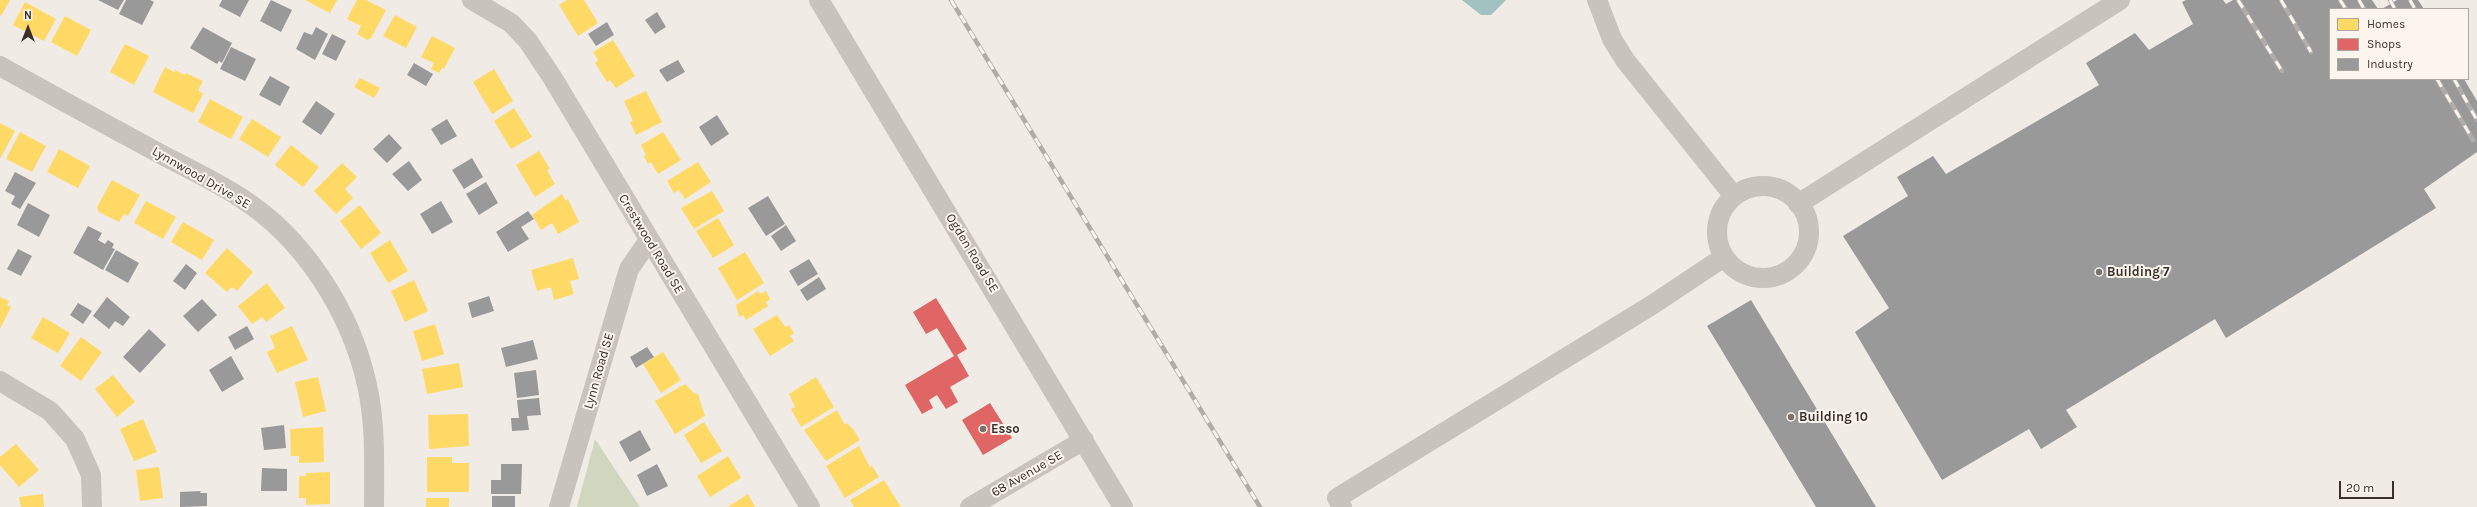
<!DOCTYPE html>
<style>
body{margin:0}
#map{position:relative;width:2477px;height:507px;overflow:hidden;background:#f0ebe5;font-family:Karla,sans-serif}
canvas{display:block}
.legend{position:absolute;left:2329px;top:8px;width:140px;height:72px;box-sizing:border-box;background:#fbf5ee;border:1px solid #aea6a0;margin:0;padding:5px 7px;list-style:none;font-size:12px;color:#3b302b}
.legend li{display:flex;align-items:center;gap:8px;height:20px}
.legend b{width:20px;border:1px solid #aea6a0}
.north{position:absolute;left:8px;top:8px;width:40px;height:40px;-webkit-text-stroke:3px #fbf5ee;paint-order:stroke;rotate:0deg;font-size:11px;font-weight:700;line-height:16px;text-align:center;color:#3b302b}
.north::after{content:'';display:block;margin:auto;width:14px;height:18px;background:#3b302b;clip-path:polygon(50% 0,100% 100%,50% 72%,0 100%)}
.scale{position:absolute;left:2339px;top:481px;width:55px;height:18px;box-sizing:border-box;border:2px solid #3b302b;border-top:0;padding-left:5px;font-size:12px;line-height:14px;white-space:nowrap;color:#3b302b;-webkit-text-stroke:3px #fbf5ee;paint-order:stroke}
</style>
<div id="map">
<canvas width="2477" height="507"></canvas>
<ul class="legend">
<li><b style="height:11px;background:#ffd966"></b>Homes</li>
<li><b style="height:11px;background:#e06666"></b>Shops</li>
<li><b style="height:11px;background:#999"></b>Industry</li>
</ul>
<div class="north">N</div>
<div class="scale">20 m</div>
</div>
<script>
const g = document.querySelector('canvas').getContext('2d');
g.lineJoin = 'round';
function fill(path, color) {
  g.fillStyle = color;
  g.fill(path, 'evenodd');
}
function stroke(path, color, width, dash) {
  g.strokeStyle = color;
  g.lineWidth = width;
  g.lineCap = dash ? 'butt' : 'round';
  g.setLineDash(dash || []);
  g.stroke(path);
}
function drawText(font, color, halo, rows, align = 'center') {
  g.font = font + ' Karla,sans-serif';
  g.lineWidth = 4;
  g.setLineDash([]);
  g.textBaseline = 'middle';
  g.strokeStyle = halo;
  g.fillStyle = color;
  for (const [text, x, y, turn = 0] of rows) {
    g.save();
    g.translate(x, y);
    g.rotate((+turn || 0) * Math.PI / 180);
    g.textAlign = isNaN(turn) ? turn : align;
    if (halo) g.strokeText(text, 0, 0);
    g.fillText(text, 0, 0);
    g.restore();
  }
}
fill(new Path2D(`
 M 595,439 L 640,507 L 577,507 Z`), '#d1d6bf');
fill(new Path2D(`
 M 1462,0 L 1506,0 L 1491,15 L 1481,15 Z`), '#a1c2c1');
fill(new Path2D(`
 M 0,0 L 10,0 L 1,16 L 0,15 Z
 M 305,0 L 337,0 L 330,13 Z
 M 357,0 L 366,0 L 386,10 L 371,38 L 367,40 L 357,34 L 361,26 L 347,19 Z
 M 567,0 L 584,0 L 598,23 L 578,36 L 559,5 Z
 M 25,2 L 56,19 L 44,41 L 13,25 Z
 M 395,15 L 417,27 L 406,48 L 383,36 Z
 M 65,16 L 91,30 L 77,56 L 51,42 Z
 M 432,36 L 455,48 L 444,69 L 442,68 L 439,73 L 431,69 L 434,63 L 421,57 Z
 M 613,40 L 635,76 L 616,88 L 610,80 L 607,82 L 595,63 L 598,60 L 593,52 Z
 M 125,44 L 149,56 L 134,85 L 110,72 Z
 M 165,67 L 174,72 L 175,70 L 185,75 L 186,73 L 203,81 L 198,90 L 203,94 L 193,113 L 153,92 Z
 M 494,69 L 513,101 L 492,114 L 473,82 Z
 M 360,78 L 380,88 L 374,98 L 354,87 Z
 M 646,91 L 662,122 L 636,135 L 630,122 L 633,121 L 624,101 Z
 M 210,99 L 243,117 L 231,139 L 198,122 Z
 M 514,108 L 532,137 L 511,149 L 494,121 Z
 M 252,119 L 281,137 L 268,157 L 239,139 Z
 M 0,123 L 15,131 L 0,159 Z
 M 20,132 L 46,146 L 32,172 L 6,159 Z
 M 663,132 L 681,160 L 658,174 L 651,162 L 648,164 L 644,156 L 646,155 L 641,145 Z
 M 291,145 L 319,167 L 303,187 L 275,165 Z
 M 59,149 L 90,166 L 78,188 L 47,172 Z
 M 539,151 L 550,169 L 547,170 L 555,184 L 535,197 L 516,165 Z
 M 698,162 L 711,182 L 685,199 L 679,190 L 674,193 L 667,181 Z
 M 342,163 L 357,177 L 345,189 L 353,198 L 336,214 L 314,191 Z
 M 112,180 L 140,195 L 128,216 L 124,214 L 119,222 L 99,212 L 97,207 Z
 M 712,191 L 724,211 L 694,229 L 681,208 Z
 M 562,194 L 566,201 L 568,199 L 579,222 L 558,234 L 552,223 L 541,230 L 532,215 Z
 M 146,201 L 176,217 L 163,239 L 134,223 Z
 M 360,205 L 381,233 L 361,249 L 340,221 Z
 M 718,218 L 734,245 L 713,258 L 696,231 Z
 M 183,222 L 214,240 L 202,260 L 171,242 Z
 M 390,240 L 408,271 L 388,283 L 370,253 Z
 M 227,248 L 253,272 L 237,291 L 232,287 L 227,292 L 205,273 Z
 M 745,252 L 764,283 L 737,300 L 718,268 Z
 M 573,258 L 579,279 L 570,281 L 574,294 L 554,300 L 551,287 L 537,291 L 531,270 Z
 M 414,280 L 428,311 L 405,322 L 391,291 Z
 M 267,283 L 285,308 L 266,322 L 262,317 L 252,324 L 238,306 Z
 M 758,291 L 761,294 L 766,291 L 770,299 L 766,302 L 768,306 L 746,320 L 743,315 L 739,317 L 736,305 Z
 M 0,297 L 9,301 L 7,305 L 11,307 L 0,329 Z
 M 777,315 L 785,327 L 789,325 L 794,333 L 790,336 L 794,341 L 770,356 L 753,329 Z
 M 43,317 L 70,333 L 58,353 L 31,338 Z
 M 435,324 L 444,354 L 422,361 L 413,331 Z
 M 292,326 L 308,360 L 277,373 L 267,352 L 275,348 L 270,336 Z
 M 81,337 L 102,352 L 81,381 L 60,366 Z
 M 663,352 L 681,380 L 661,393 L 643,364 Z
 M 459,363 L 463,387 L 427,394 L 422,369 Z
 M 113,375 L 135,402 L 117,417 L 95,389 Z
 M 318,377 L 326,411 L 303,417 L 295,382 Z
 M 816,377 L 834,407 L 801,427 L 791,409 L 795,407 L 789,394 Z
 M 685,384 L 694,393 L 698,394 L 705,416 L 675,434 L 655,401 Z
 M 837,410 L 845,425 L 847,423 L 853,429 L 860,440 L 826,461 L 804,430 Z
 M 468,414 L 469,446 L 429,449 L 428,415 Z
 M 143,419 L 157,452 L 134,461 L 120,429 Z
 M 704,422 L 722,451 L 701,463 L 684,435 Z
 M 323,427 L 324,462 L 299,463 L 299,456 L 291,456 L 290,429 Z
 M 16,444 L 39,470 L 19,487 L 0,465 L 0,457 Z
 M 859,446 L 870,467 L 872,466 L 879,477 L 845,498 L 826,466 Z
 M 728,456 L 741,478 L 710,497 L 697,476 Z
 M 427,457 L 452,457 L 452,463 L 469,463 L 469,492 L 427,492 Z
 M 159,467 L 163,498 L 140,501 L 136,470 Z
 M 330,472 L 330,504 L 306,505 L 306,498 L 299,498 L 299,476 L 306,476 L 306,473 Z
 M 884,480 L 901,507 L 854,507 L 850,500 Z
 M 43,494 L 44,507 L 21,507 L 19,497 Z
 M 748,494 L 755,507 L 728,507 Z
 M 426,498 L 449,498 L 449,507 L 426,507 Z`), '#ffd966');
fill(new Path2D(`
 M 936,298 L 967,349 L 957,355 L 969,376 L 950,387 L 958,402 L 946,409 L 937,395 L 929,400 L 933,408 L 922,414 L 905,385 L 954,356 L 937,328 L 926,334 L 913,312 Z
 M 990,403 L 1012,438 L 983,455 L 962,420 Z`), '#e06666');
fill(new Path2D(`
 M 98,0 L 124,0 L 118,10 Z
 M 126,0 L 150,0 L 154,2 L 142,25 L 119,14 Z
 M 222,0 L 249,0 L 240,17 L 219,6 Z
 M 271,0 L 292,10 L 281,32 L 260,21 Z
 M 2186,0 L 2223,0 L 2226,4 L 2233,0 L 2372,0 L 2378,9 L 2330,9 L 2330,79 L 2464,79 L 2477,101 L 2477,152 L 2424,189 L 2436,208 L 2226,338 L 2215,319 L 2066,410 L 2077,427 L 2041,449 L 2029,429 L 1942,480 L 1855,332 L 1889,308 L 1843,236 L 1908,196 L 1897,177 L 1933,156 L 1946,174 L 2099,85 L 2086,63 L 2135,33 L 2149,50 L 2193,24 L 2182,2 Z
 M 2397,0 L 2418,0 L 2424,9 L 2382,9 Z
 M 657,12 L 666,27 L 655,34 L 645,20 Z
 M 607,22 L 614,35 L 596,46 L 588,34 Z
 M 203,27 L 232,43 L 222,63 L 219,61 L 217,64 L 190,48 Z
 M 316,27 L 328,34 L 315,60 L 296,49 L 304,32 L 312,35 Z
 M 332,34 L 346,41 L 336,61 L 322,54 Z
 M 231,47 L 256,59 L 245,81 L 220,69 Z
 M 678,60 L 685,72 L 667,82 L 659,70 Z
 M 414,63 L 433,74 L 426,86 L 407,75 Z
 M 270,76 L 290,87 L 280,106 L 259,95 Z
 M 316,101 L 335,114 L 321,135 L 302,122 Z
 M 717,115 L 729,134 L 711,146 L 699,127 Z
 M 447,119 L 457,136 L 441,145 L 431,129 Z
 M 389,134 L 402,148 L 387,163 L 373,149 Z
 M 472,158 L 483,177 L 464,189 L 452,170 Z
 M 409,161 L 422,180 L 408,191 L 392,174 Z
 M 15,172 L 36,183 L 20,209 L 11,204 L 15,196 L 5,191 Z
 M 486,182 L 498,203 L 479,215 L 466,194 Z
 M 768,196 L 785,224 L 766,236 L 748,208 Z
 M 441,201 L 453,222 L 432,234 L 420,214 Z
 M 28,203 L 50,215 L 39,237 L 17,225 Z
 M 528,211 L 534,219 L 521,227 L 529,239 L 508,252 L 496,232 Z
 M 786,225 L 796,241 L 781,251 L 771,236 Z
 M 88,226 L 102,233 L 98,240 L 105,244 L 108,240 L 114,244 L 112,248 L 115,249 L 103,270 L 73,253 Z
 M 18,249 L 32,256 L 21,276 L 7,269 Z
 M 116,250 L 139,263 L 128,283 L 105,270 Z
 M 809,259 L 818,274 L 798,286 L 789,271 Z
 M 186,264 L 197,273 L 185,290 L 173,281 Z
 M 819,277 L 826,289 L 807,301 L 800,290 Z
 M 489,296 L 494,311 L 472,318 L 468,303 Z
 M 107,297 L 130,317 L 123,326 L 115,321 L 109,329 L 93,316 Z
 M 202,299 L 217,315 L 198,332 L 183,316 Z
 M 1751,300 L 1876,507 L 1816,507 L 1707,326 Z
 M 78,303 L 92,311 L 83,324 L 70,315 Z
 M 247,326 L 254,339 L 235,350 L 228,337 Z
 M 149,329 L 166,345 L 140,373 L 123,357 Z
 M 533,340 L 538,359 L 506,367 L 501,348 Z
 M 647,347 L 654,357 L 636,368 L 630,357 Z
 M 231,356 L 244,379 L 222,392 L 209,370 Z
 M 536,370 L 539,395 L 517,398 L 514,373 Z
 M 539,398 L 541,415 L 527,416 L 529,430 L 512,431 L 511,418 L 519,418 L 517,400 Z
 M 284,425 L 286,448 L 264,450 L 261,428 Z
 M 640,430 L 651,450 L 630,462 L 619,442 Z
 M 501,464 L 522,464 L 521,494 L 491,494 L 491,480 L 501,480 Z
 M 657,464 L 668,486 L 647,496 L 637,475 Z
 M 262,468 L 287,469 L 287,491 L 261,491 Z
 M 201,491 L 200,493 L 207,493 L 207,506 L 180,507 L 180,492 Z
 M 492,496 L 515,496 L 515,507 L 492,507 Z`), '#999');
stroke(new Path2D(`
 M 472,0 L 511,23 L 528,41 L 552,77 L 810,507
 M 819,0 L 1123,507
 M 1597,0 L 1612,39 L 1625,60 L 1734,196
 M 0,66 C 48,93 96,119 144,145 C 176,163 210,178 241,198 C 304,238 351,312 367,385 C 376,425 374,466 374,507
 M1717 232a46 46 0 1 1 92 0a46 46 0 1 1-92 0Z
 M 1798,204 L 2120,0
 M 0,381 L 50,411 L 75,439 L 91,475 L 92,507
 M 559,507 L 629,269 L 649,240
 M 970,507 L 1084,440
 M 1342,507 L 1337,498 L 1652,305 L 1724,257`), '#c9c3be', 20);
const rail = new Path2D(`
 M 951,0 L 1260,507
 M 2238,0 L 2282,71
 M 2281,0 L 2311,52
 M 2340,0 L 2346,9
 M 2359,0 L 2364,9
 M 2390,0 L 2395,9
 M 2410,0 L 2415,9
 M 2437,79 L 2473,140
 M 2454,79 L 2477,120`);
stroke(rail, '#b1aca8', 4.5);
stroke(rail, '#fbf5ee', 3, [9]);
for (const [x, y, r, color] of [
 [2099,272,4,"#7a716c"],
 [1791,417,4,"#7a716c"],
 [983,429,4,"#7a716c"]
]) {
  const dot = new Path2D();
  dot.arc(x, y, r, 0, 2 * Math.PI);
  g.fillStyle = color;
  g.fill(dot);
  stroke(dot, '#fbf5ee', 1.5);
}
drawText('13px', '#3b302b', '#fbf5ee', [
 ["Lynnwood Drive SE",201,178,30],
 ["Crestwood Road SE",651,244,59],
 ["Ogden Road SE",972,253,59],
 ["Lynn Road SE",599,371,-74],
 ["68 Avenue SE",1027,474,-30]
]);
drawText('bold 13px', '#3b302b', '#fbf5ee', [
 ["Building 7",2107,272],
 ["Building 10",1799,417],
 ["Esso",991,429]
], 'left');
</script>
